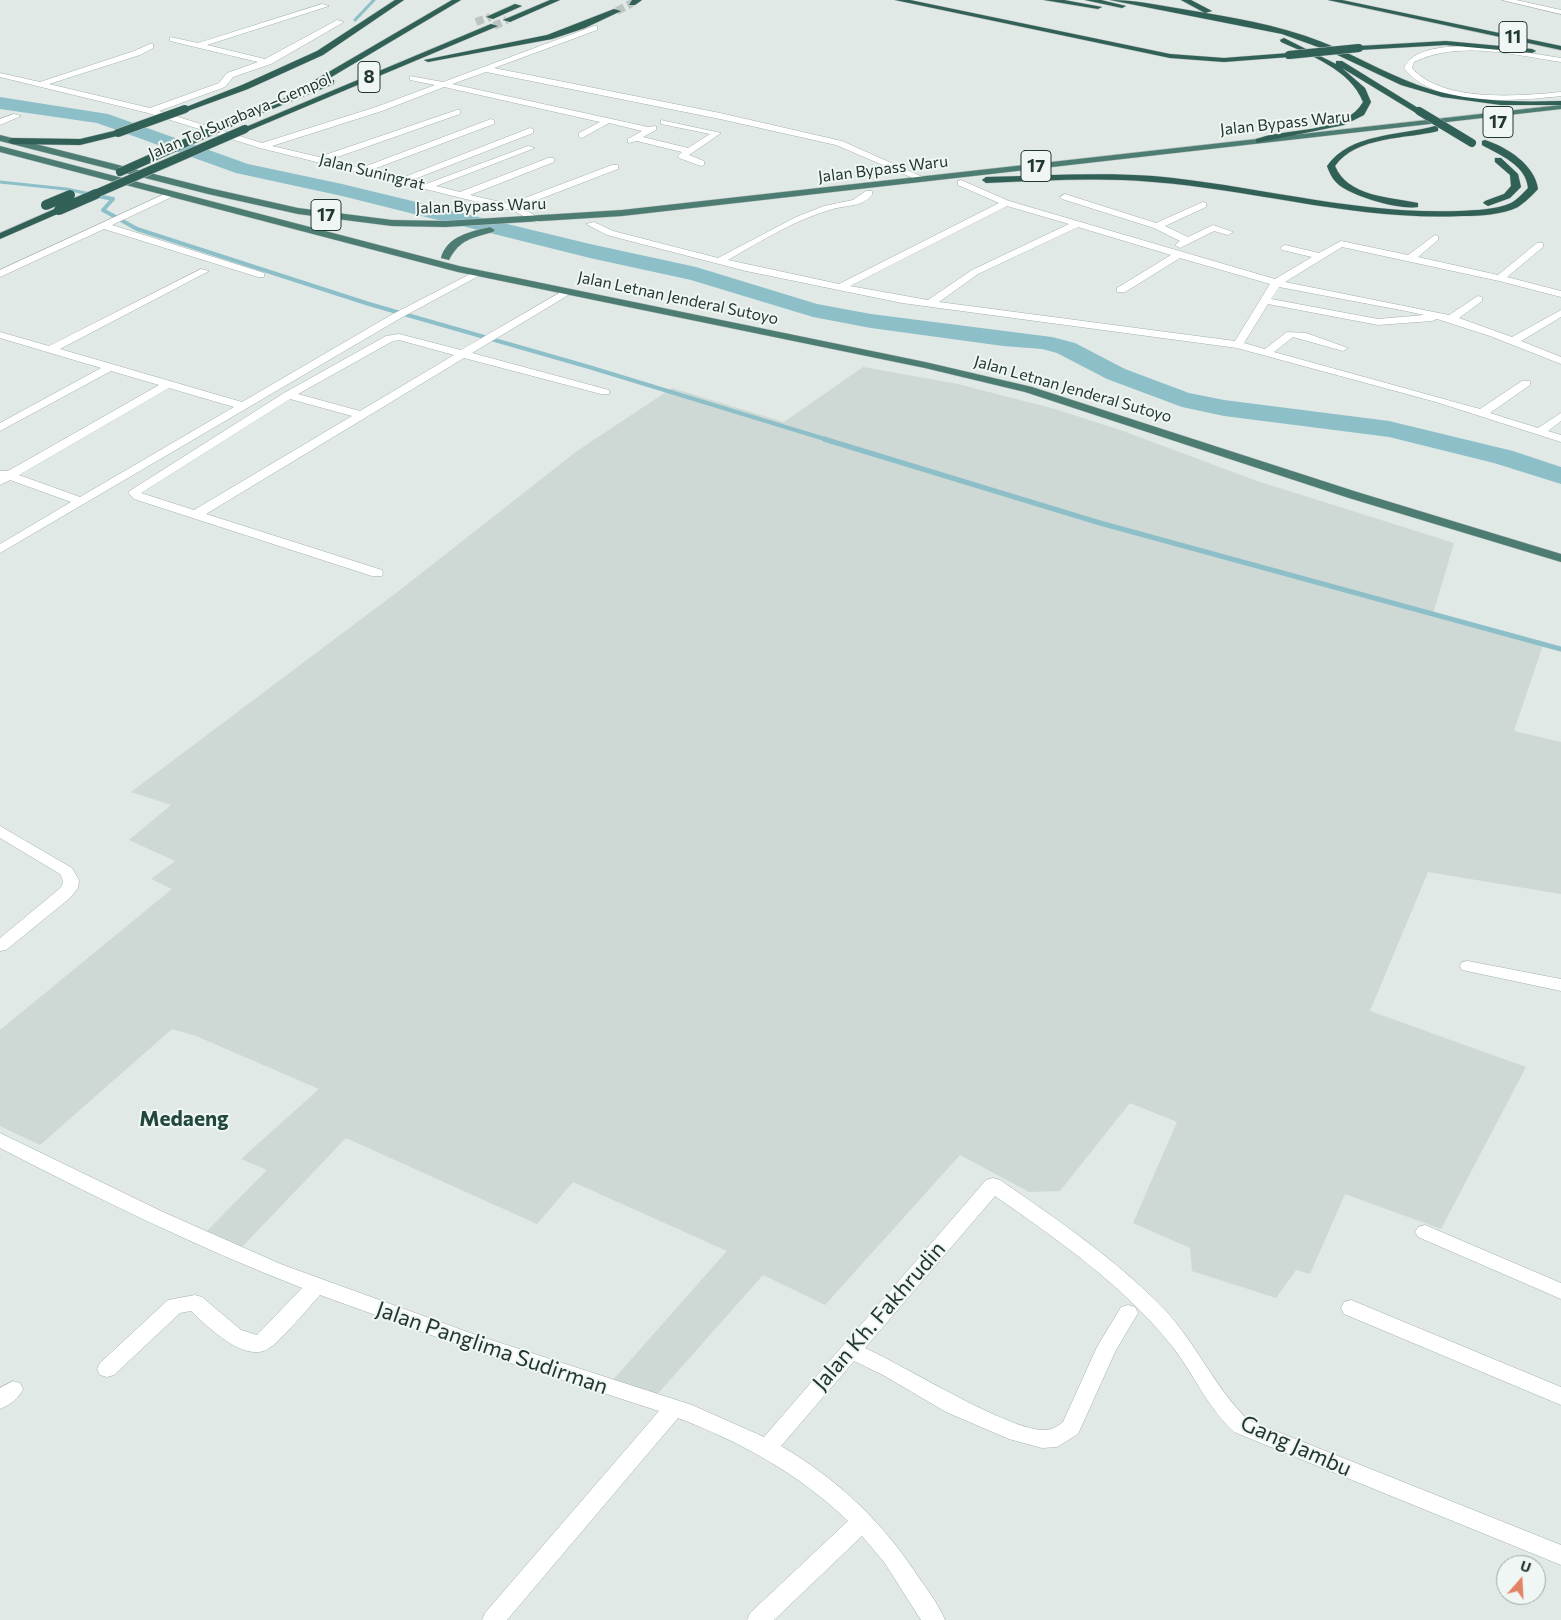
<!DOCTYPE html>
<meta charset="utf-8">
<style>
body{margin:0}
#map{position:relative;width:1561px;height:1620px;overflow:hidden;background:#e0e9e5;font-family:Commissioner,sans-serif}
canvas{display:block}
.north{position:absolute;left:1496px;top:1555px;width:50px;height:50px;box-sizing:border-box;background:#eff6f3;border:1px solid #9daaa6;border-radius:50%;rotate:19deg;font-size:14px;font-weight:700;line-height:20px;text-align:center;color:#223732}
.north::after{content:'';display:block;margin:auto;width:18px;height:22px;background:#e28464;clip-path:polygon(50% 0,100% 100%,50% 72%,0 100%)}
</style>
<div id="map">
<canvas width="1561" height="1620"></canvas>
<div class="north">U</div>
</div>
<script>
const g = document.querySelector('canvas').getContext('2d');
g.lineJoin = 'round';
function fill(path, color) {
  g.fillStyle = color;
  g.fill(path, 'evenodd');
}
function stroke(path, color, width, dash) {
  g.strokeStyle = color;
  g.lineWidth = width;
  g.lineCap = dash ? 'butt' : 'round';
  g.setLineDash(dash || []);
  g.stroke(path);
}
function drawText(font, color, halo, rows, align = 'center') {
  g.font = font + ' Commissioner,sans-serif';
  g.lineWidth = 4;
  g.setLineDash([]);
  g.textBaseline = 'middle';
  g.strokeStyle = halo;
  g.fillStyle = color;
  for (const [text, x, y, turn = 0] of rows) {
    g.save();
    g.translate(x, y);
    g.rotate((+turn || 0) * Math.PI / 180);
    g.textAlign = isNaN(turn) ? turn : align;
    if (halo) g.strokeText(text, 0, 0);
    g.fillText(text, 0, 0);
    g.restore();
  }
}
fill(new Path2D(`
 M 863,367 L 958,384 L 1055,409 L 1123,431 L 1254,480 L 1454,543 L 1433,614 L 1543,645 L 1514,731 L 1561,742 L 1561,894 L 1428,872 L 1370,1011 L 1526,1067 L 1441,1229 L 1345,1194 L 1310,1274 L 1296,1270 L 1276,1298 L 1192,1271 L 1190,1248 L 1133,1223 L 1177,1122 L 1130,1103 L 1060,1191 L 1029,1192 L 960,1155 L 825,1305 L 763,1275 L 655,1397 L 611,1382 L 727,1251 L 573,1182 L 537,1224 L 346,1138 L 241,1248 L 206,1232 L 267,1170 L 241,1159 L 319,1089 L 196,1036 L 172,1029 L 40,1145 L 0,1126 L 0,1030 L 172,889 L 151,879 L 175,861 L 129,840 L 171,805 L 131,792 L 400,590 L 577,451 L 672,388 L 784,422 Z`), '#ced8d4');
stroke(new Path2D(`
 M 355,20 L 374,0
 M 0,182 L 66,189 L 95,195`), '#8dbfc9', 3);
stroke(new Path2D(`
 M 89,194 L 113,199 L 103,210 L 137,229 L 369,304 L 589,367 L 828,440`), '#8dbfc9', 4);
stroke(new Path2D(`
 M 824,439 L 1100,523 L 1561,649`), '#8dbfc9', 5);
fill(new Path2D(`
 M 0,97 L 108,114 L 248,164 L 342,184 L 590,244 L 696,267 L 817,304 L 871,314 L 1052,337 L 1075,343 L 1125,369 L 1189,393 L 1224,400 L 1389,421 L 1513,451 L 1561,467 L 1561,484 L 1494,463 L 1389,437 L 1224,416 L 1182,407 L 1107,379 L 1057,353 L 1042,349 L 1003,346 L 871,328 L 813,317 L 691,280 L 590,258 L 342,196 L 236,173 L 97,123 L 0,109 Z`), '#8dbfc9');
stroke(new Path2D(`
 M 617,11 L 632,3
 M 476,22 L 490,17
 M 494,26 L 507,20`), '#bac5c1', 8, [8, 4]);
const minor = new Path2D(`
 M 322,4 L 329,6 L 207,45 L 265,59 L 337,20 L 344,22 L 271,64 L 233,77 L 225,87 L 159,111 L 262,143 L 376,107 L 435,85 L 410,80 L 410,76 L 443,82 L 594,26 L 597,26 L 597,30 L 494,68 L 720,113 L 842,141 L 927,179 L 920,181 L 836,145 L 720,119 L 486,72 L 452,84 L 648,127 L 656,126 L 656,130 L 643,137 L 688,148 L 710,134 L 661,124 L 661,120 L 721,133 L 689,155 L 704,161 L 704,165 L 701,166 L 679,158 L 678,156 L 682,152 L 637,141 L 628,143 L 628,139 L 642,131 L 609,123 L 582,138 L 579,137 L 579,133 L 600,122 L 444,87 L 382,111 L 272,146 L 319,157 L 457,110 L 460,110 L 460,114 L 329,160 L 361,168 L 491,119 L 494,120 L 494,124 L 371,170 L 402,178 L 530,128 L 533,129 L 533,133 L 412,180 L 426,184 L 528,146 L 535,148 L 436,186 L 460,192 L 548,158 L 554,158 L 554,162 L 470,195 L 509,204 L 612,165 L 618,165 L 618,169 L 519,207 L 540,218 L 542,220 L 537,223 L 514,211 L 260,148 L 148,113 L 0,77 L 0,73 L 40,82 L 134,51 L 150,44 L 153,44 L 153,48 L 140,55 L 49,84 L 150,108 L 219,83 L 227,73 L 258,62 L 170,41 L 170,37 L 198,43 Z
 M 14,114 L 21,116 L 0,125 L 0,119 Z
 M 961,180 L 1009,201 L 1275,279 L 1312,257 L 1282,250 L 1280,248 L 1285,245 L 1319,253 L 1341,241 L 1408,255 L 1435,235 L 1438,236 L 1438,240 L 1418,257 L 1498,275 L 1537,243 L 1543,243 L 1543,247 L 1507,277 L 1561,291 L 1561,297 L 1499,281 L 1342,247 L 1285,282 L 1449,315 L 1478,296 L 1482,297 L 1482,301 L 1459,318 L 1512,337 L 1561,310 L 1561,317 L 1521,341 L 1561,357 L 1561,364 L 1490,336 L 1437,319 L 1432,321 L 1378,325 L 1268,304 L 1244,343 L 1265,349 L 1287,332 L 1306,333 L 1348,348 L 1343,351 L 1293,337 L 1274,352 L 1480,409 L 1522,381 L 1530,381 L 1530,385 L 1490,413 L 1538,428 L 1561,413 L 1561,421 L 1548,431 L 1561,435 L 1561,442 L 1436,402 L 1237,348 L 902,303 L 746,271 L 607,235 L 586,224 L 594,222 L 613,231 L 718,258 L 796,217 L 824,206 L 853,200 L 866,191 L 872,191 L 872,195 C 862,207 847,205 833,209 C 796,219 761,241 728,260 L 839,284 L 999,203 L 958,185 L 958,181 ZM 1007,206 L 1069,224 L 972,270 L 928,300 L 850,286 ZM 1078,227 L 1171,255 L 1117,288 L 1117,292 L 1125,292 L 1180,258 L 1270,284 L 1235,341 L 939,302 L 978,274 ZM 1279,287 L 1406,311 L 1424,315 L 1378,319 L 1271,299 Z
 M 171,191 L 174,192 L 174,196 L 112,225 L 264,273 L 264,277 L 258,277 L 104,229 L 0,277 L 0,270 Z
 M 1065,194 L 1156,223 L 1203,202 L 1206,203 L 1206,207 L 1165,226 L 1188,237 L 1213,225 L 1233,232 L 1228,235 L 1214,231 L 1180,248 L 1175,245 L 1180,241 L 1154,228 L 1062,199 L 1060,197 Z
 M 201,269 L 209,271 L 60,349 L 242,402 L 391,315 L 478,270 L 486,272 L 399,319 L 0,553 L 0,544 L 71,502 L 10,480 L 0,485 L 0,471 L 8,471 L 159,385 L 111,371 L 0,431 L 0,423 L 101,368 L 0,338 L 0,332 L 49,346 ZM 169,388 L 234,407 L 80,497 L 19,475 Z
 M 566,289 L 571,292 L 570,294 L 472,353 L 609,390 L 609,394 L 601,394 L 464,358 L 206,514 L 382,570 L 383,573 L 382,576 L 372,576 L 134,499 L 128,492 L 284,393 L 386,336 L 399,334 L 461,350 ZM 399,340 L 454,355 L 360,411 L 298,394 L 393,341 ZM 290,399 L 352,416 L 194,510 L 141,493 Z
 M 0,826 L 72,868 L 79,880 L 78,888 L 70,898 L 6,950 L 0,951 L 0,938 L 58,890 C 64,885 64,881 60,874 L 0,838 Z
 M 1468,961 L 1561,979 L 1561,991 L 1462,970 L 1460,966 L 1462,962 Z
 M 0,1133 L 163,1212 L 283,1265 L 476,1335 L 692,1405 L 764,1437 L 986,1180 L 993,1178 L 1000,1180 C 1058,1220 1117,1260 1166,1311 C 1197,1345 1215,1388 1248,1420 L 1561,1545 L 1561,1565 L 1234,1432 C 1207,1407 1194,1374 1172,1346 C 1123,1285 1058,1240 995,1196 L 865,1348 C 909,1369 950,1395 995,1415 C 1010,1421 1026,1429 1042,1430 C 1051,1431 1056,1427 1063,1422 L 1097,1347 L 1121,1307 L 1128,1305 L 1135,1307 L 1138,1313 L 1116,1350 L 1078,1434 L 1057,1447 L 1042,1448 L 1009,1439 L 946,1412 L 883,1375 L 854,1361 L 781,1446 C 839,1480 885,1524 921,1581 C 930,1593 939,1606 945,1620 L 921,1620 L 884,1562 L 862,1536 L 774,1620 L 747,1620 L 750,1613 L 848,1521 C 799,1474 741,1442 678,1418 L 507,1620 L 482,1620 L 485,1613 L 659,1411 L 492,1357 L 320,1295 C 309,1307 280,1342 268,1349 C 244,1363 207,1326 191,1311 L 180,1313 L 114,1375 L 107,1377 L 100,1375 L 97,1369 L 100,1363 L 168,1300 L 195,1295 L 202,1297 L 241,1330 L 257,1335 L 302,1288 C 199,1248 99,1199 0,1148 Z
 M 1425,1225 L 1561,1283 L 1561,1299 L 1418,1237 L 1415,1232 L 1418,1227 Z
 M 1351,1300 L 1561,1387 L 1561,1405 L 1344,1314 L 1341,1308 L 1344,1302 Z
 M 13,1381 L 20,1383 L 23,1389 C 19,1398 10,1405 0,1409 L 0,1388 Z`);
const tertiary = new Path2D(`
 M 1502,0 L 1516,0 L 1561,10 L 1561,14 Z
 M 1463,46 L 1505,49 L 1561,58 L 1561,62 C 1514,55 1459,40 1414,62 L 1412,68 C 1442,103 1519,96 1561,92 L 1561,96 C 1516,101 1434,108 1404,68 C 1413,48 1444,47 1463,46 Z`);
const trunk = new Path2D(`
 M 1561,105 L 1561,109 L 622,216 L 445,227 L 392,226 L 298,214 L 208,194 L 0,141 L 0,135 L 209,188 L 298,208 L 392,220 L 445,221 L 622,210 Z
 M 0,146 L 459,266 L 925,362 L 1032,387 L 1357,492 L 1561,554 L 1561,562 L 1349,498 L 1025,392 L 925,368 L 458,272 L 0,152 Z
 M 490,227 L 495,230 L 493,232 C 472,238 460,239 449,260 L 441,258 C 447,236 470,232 490,227 Z`);
const motorway = new Path2D(`
 M 395,0 L 404,0 L 323,55 L 248,89 L 188,111 L 181,109 L 242,85 L 317,51 Z
 M 452,0 L 461,0 L 323,82 L 334,80 L 334,84 L 233,125 L 226,123 L 318,84 L 314,82 L 315,80 Z
 M 550,0 L 560,0 L 510,22 L 503,20 Z
 M 632,0 L 642,0 L 635,5 L 629,5 Z
 M 895,0 L 910,0 L 1170,54 L 1224,58 L 1289,53 L 1293,55 L 1289,57 L 1224,62 L 1170,58 Z
 M 1044,0 L 1064,0 L 1102,7 L 1098,9 Z
 M 1085,0 L 1101,0 L 1126,6 L 1122,8 Z
 M 1110,0 C 1134,0 1158,5 1182,9 C 1229,17 1277,24 1322,42 C 1362,58 1398,81 1440,92 C 1480,102 1521,102 1561,101 L 1561,105 L 1501,105 L 1442,97 L 1401,85 L 1329,51 L 1282,34 Z
 M 1181,0 L 1191,0 L 1212,11 L 1205,13 Z
 M 1328,0 L 1342,0 L 1561,46 L 1561,50 Z
 M 515,4 L 522,6 L 493,19 L 486,17 Z
 M 614,9 L 621,11 L 585,28 L 552,39 L 428,62 L 424,60 L 547,35 Z
 M 491,24 L 498,26 L 248,131 L 241,129 Z
 M 1284,38 L 1336,64 L 1336,61 L 1342,61 L 1423,111 L 1416,113 L 1342,68 L 1365,88 L 1371,102 L 1364,115 L 1344,125 L 1256,143 L 1256,139 L 1266,136 C 1295,129 1347,131 1363,102 C 1351,70 1310,55 1281,42 L 1280,40 Z
 M 1446,41 L 1532,49 L 1536,51 L 1532,53 L 1446,45 L 1359,50 L 1355,48 L 1359,46 Z
 M 1435,126 L 1438,127 L 1438,131 C 1406,139 1356,136 1335,166 C 1348,197 1390,197 1418,203 L 1418,207 C 1400,210 1354,197 1339,185 C 1333,180 1330,174 1327,166 C 1350,133 1399,136 1435,126 Z
 M 118,130 L 122,133 L 121,135 L 80,145 L 12,144 L 8,141 L 12,138 L 80,139 Z
 M 1485,140 C 1507,147 1535,165 1538,189 C 1533,195 1524,203 1518,207 C 1502,215 1479,216 1462,216 C 1358,221 1256,190 1153,182 C 1097,177 1042,181 986,183 L 982,180 L 986,177 C 1042,176 1097,172 1153,176 C 1255,185 1356,215 1459,211 C 1475,210 1496,210 1511,203 C 1517,200 1523,193 1528,188 C 1526,165 1500,155 1482,145 L 1482,141 Z
 M 1495,158 L 1501,158 L 1518,174 L 1521,187 L 1510,198 L 1488,206 L 1483,203 L 1485,201 L 1504,194 L 1511,186 L 1510,175 L 1495,162 Z
 M 59,207 L 64,210 L 62,212 L 0,239 L 0,233 Z`);
stroke(minor, '#a3b0ac', 1);
stroke(tertiary, '#a3b0ac', 1);
stroke(trunk, '#bdc3c2', 1);
stroke(motorway, '#bdc3c2', 1);
fill(minor, '#fff');
fill(tertiary, '#fff');
fill(trunk, '#4d7d72');
fill(motorway, '#316057');
const motorwayBridgeFar1 = new Path2D(`
 M 1289,55 L 1359,48
 M 1419,111 L 1472,143
 M 118,133 L 185,109
 M 120,172 L 230,123
 M 93,195 L 245,129`);
const motorwayBridge = new Path2D(`
 M 46,205 L 70,195
 M 59,210 L 96,194`);
stroke(motorwayBridgeFar1, '#bdc3c2', 9, []);
stroke(motorwayBridge, '#bdc3c2', 11, []);
stroke(motorwayBridgeFar1, '#316057', 8);
stroke(motorwayBridge, '#316057', 10);
drawText('16px', '#223732', '#eff6f3', [
 ["Jalan Tol Surabaya–Gempol",240,116,-23],
 ["Jalan Bypass Waru",1285,123,-6],
 ["Jalan Bypass Waru",883,169,-7],
 ["Jalan Suningrat",372,172,14],
 ["Jalan Bypass Waru",481,206,-2],
 ["Jalan Letnan Jenderal Sutoyo",678,298,12],
 ["Jalan Letnan Jenderal Sutoyo",1073,389,16]
]);
for (const [x, y, w] of [
 [1513,37,28],
 [369,77,22],
 [1498,122,30],
 [1036,166,30],
 [326,215,30]
]) {
  const box = new Path2D();
  box.roundRect(x - w / 2, y - 15.5, w, 31, 4);
  g.fillStyle = '#eff6f3';
  g.fill(box);
  stroke(box, '#223732', 1);
}
drawText('bold 18px', '#223732', null, [
 ["11",1513,37],
 ["8",369,77],
 ["17",1498,122],
 ["17",1036,166],
 ["17",326,215]
]);
drawText('bold 21px', '#21473e', '#eff6f3', [
 ["Medaeng",184,1119]
]);
drawText('22px', '#223732', '#eff6f3', [
 ["Jalan Kh. Fakhrudin",879,1316,-49],
 ["Jalan Panglima Sudirman",492,1348,19],
 ["Gang Jambu",1296,1446,24]
]);
</script>
